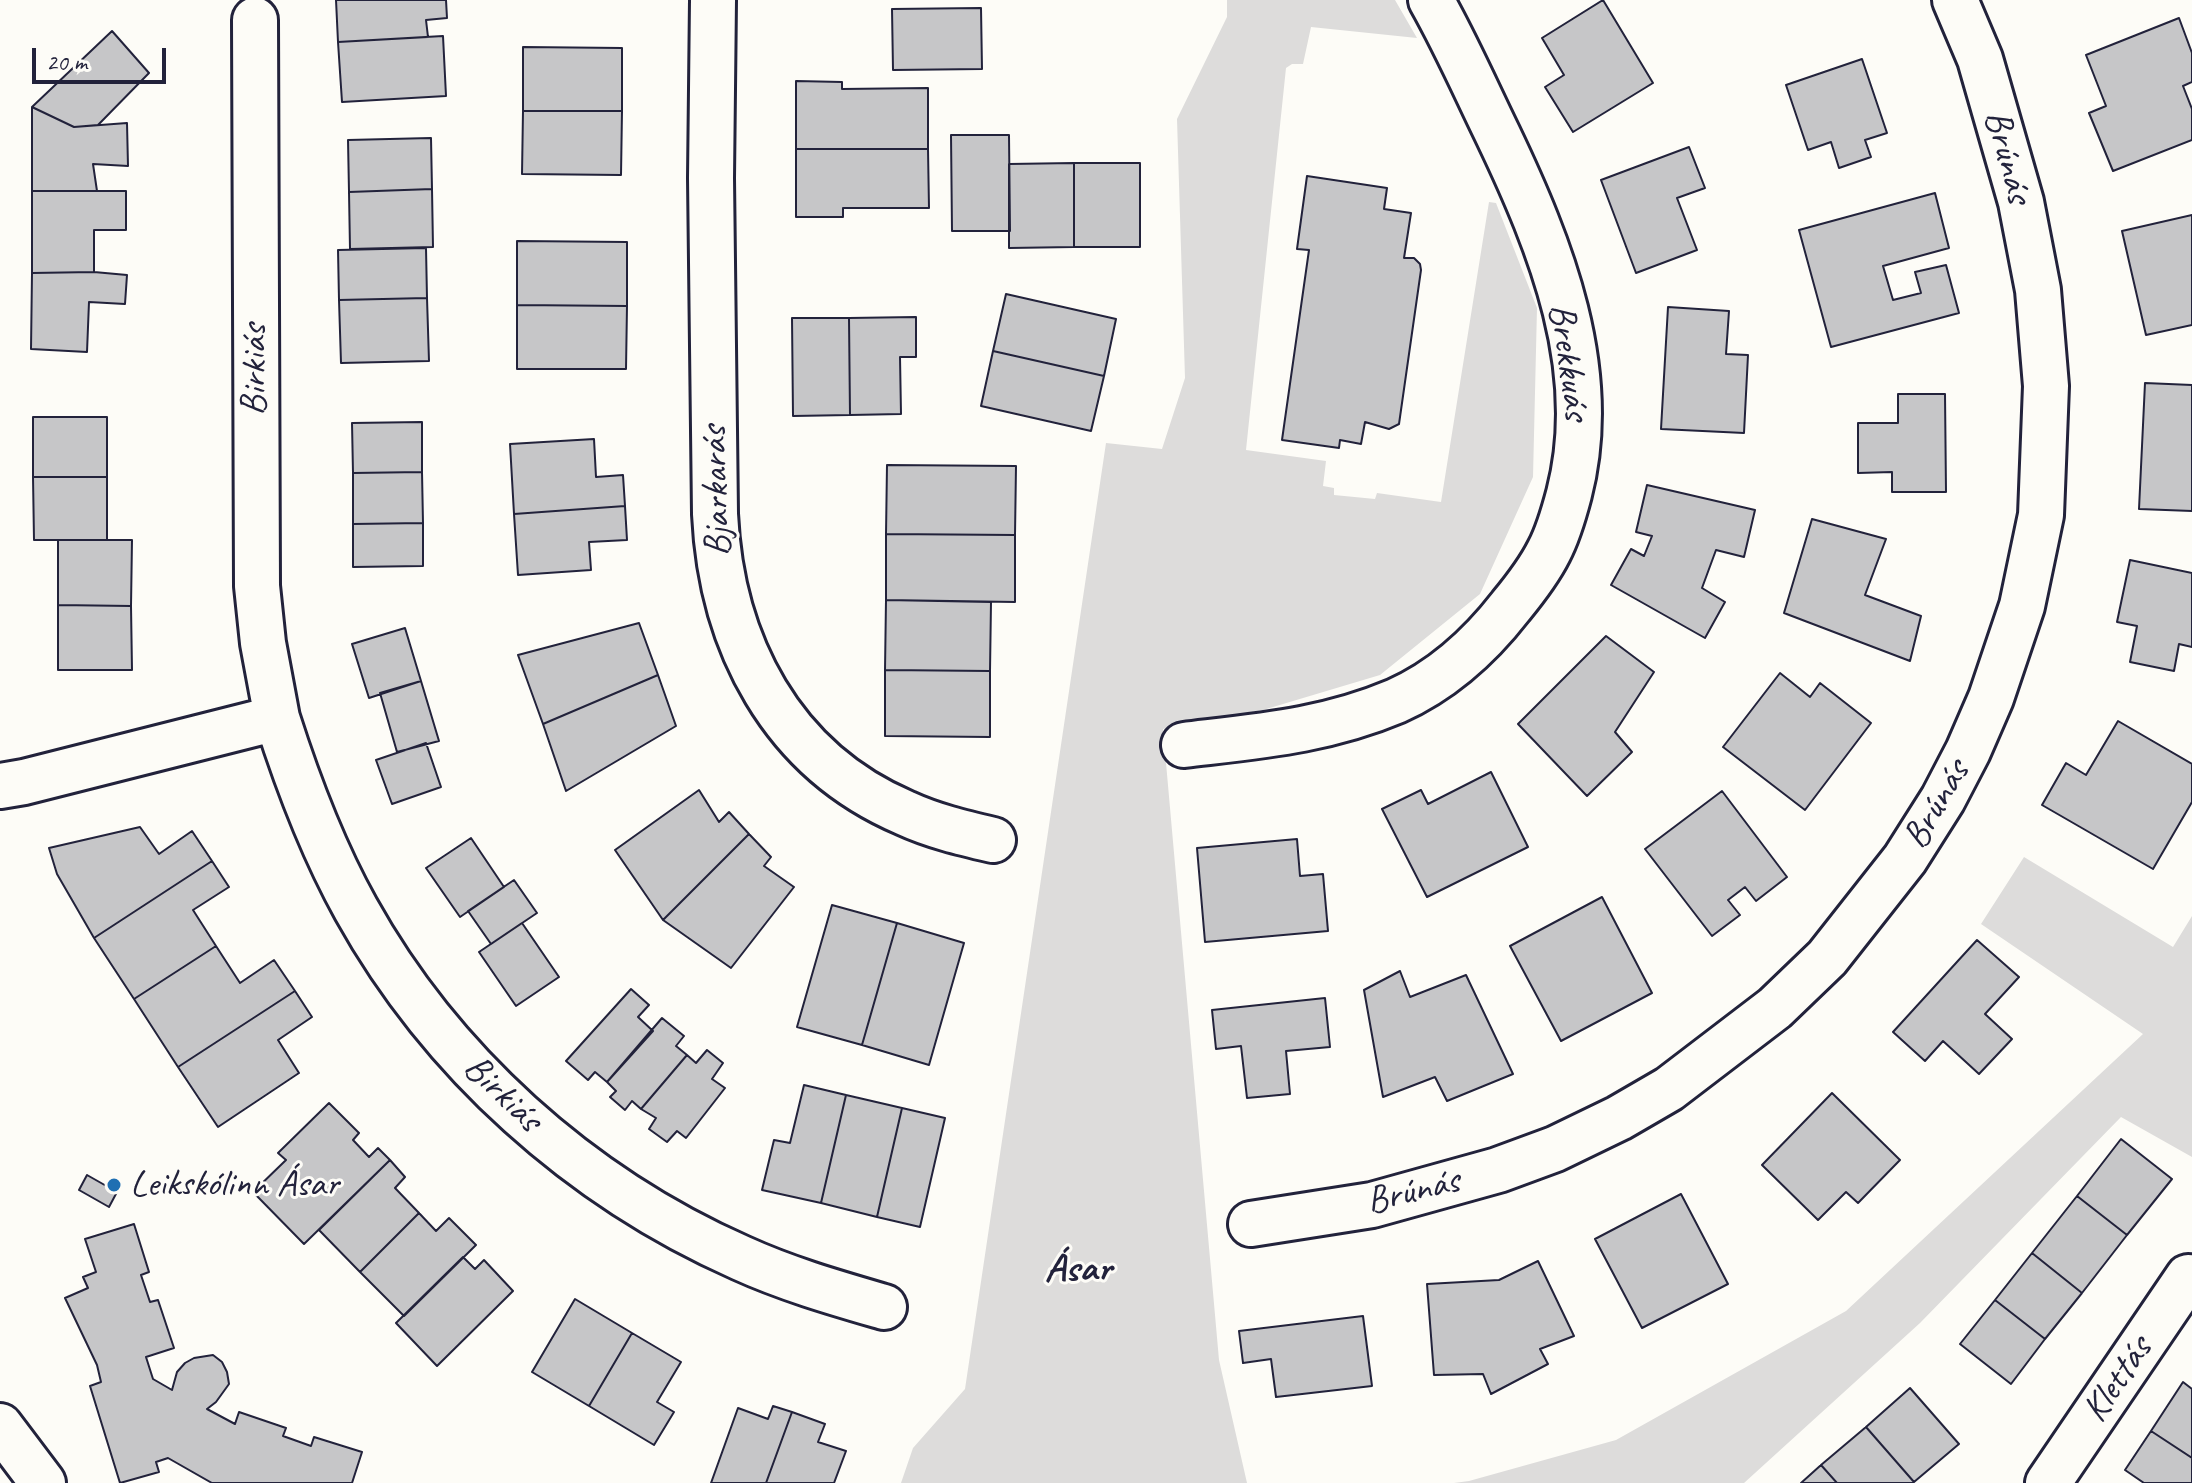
<!DOCTYPE html>
<meta charset="utf-8">
<style>
body{margin:0}
#map{position:relative;width:2192px;height:1483px;overflow:hidden;background:#fdfcf7;font-family:Caveat,sans-serif}
canvas{display:block}
.scale{position:absolute;left:32px;top:48px;width:134px;height:36px;box-sizing:border-box;border:4px solid #22223b;border-top:0;padding-left:10px;font-size:24px;line-height:28px;white-space:nowrap;color:#22223b;-webkit-text-stroke:6px #fdfcf7;paint-order:stroke}
</style>
<div id="map">
<canvas width="2192" height="1483"></canvas>
<div class="scale">20 m</div>
</div>
<script>
const g = document.querySelector('canvas').getContext('2d');
g.lineJoin = 'round';
function fill(path, color) {
  g.fillStyle = color;
  g.fill(path, 'evenodd');
}
function stroke(path, color, width, dash) {
  g.strokeStyle = color;
  g.lineWidth = width;
  g.lineCap = dash ? 'butt' : 'round';
  g.setLineDash(dash || []);
  g.stroke(path);
}
function drawText(font, color, halo, rows, align = 'center') {
  g.font = font + ' Caveat,sans-serif';
  g.lineWidth = 6;
  g.setLineDash([]);
  g.textBaseline = 'middle';
  g.strokeStyle = halo;
  g.fillStyle = color;
  for (const [text, x, y, turn = 0] of rows) {
    g.save();
    g.translate(x, y);
    g.rotate((+turn || 0) * Math.PI / 180);
    g.textAlign = isNaN(turn) ? turn : align;
    if (halo) g.strokeText(text, 0, 0);
    g.fillText(text, 0, 0);
    g.restore();
  }
}
fill(new Path2D(`
 M 1227,0 L 1395,0 L 1417,38 L 1311,27 L 1303,64 L 1292,64 L 1286,68 L 1246,450 L 1326,461 L 1323,486 L 1334,488 L 1334,495 L 1375,499 L 1377,493 L 1441,502 L 1489,202 L 1496,203 L 1537,308 L 1533,477 L 1480,594 L 1380,675 L 1263,710 L 1163,729 L 1219,1360 L 1247,1483 L 901,1483 L 913,1448 L 965,1389 L 1106,443 L 1162,449 L 1185,378 L 1177,119 L 1227,17 Z
 M 2024,857 L 2173,947 L 2192,916 L 2192,1157 L 2121,1117 L 1920,1323 L 1744,1483 L 1454,1483 L 1469,1481 L 1616,1440 L 1846,1311 L 2143,1034 L 1981,924 Z`), '#dddcdb');
const building = new Path2D(`
 M 336,0 L 446,0 L 447,18 L 426,20 L 428,37 L 338,42 Z
 M 1603,0 L 1653,83 L 1573,132 L 1545,87 L 1564,75 L 1542,38 Z
 M 981,8 L 982,69 L 893,70 L 892,9 Z
 M 2179,18 L 2192,53 L 2192,82 L 2183,86 L 2192,109 L 2192,140 L 2113,171 L 2089,113 L 2106,106 L 2086,55 Z
 M 112,31 L 149,73 L 98,125 L 74,127 L 32,107 Z
 M 443,36 L 446,96 L 342,102 L 338,42 Z
 M 523,47 L 622,48 L 622,111 L 523,111 Z
 M 1862,59 L 1887,133 L 1865,140 L 1871,157 L 1839,168 L 1831,142 L 1808,150 L 1786,85 Z
 M 796,81 L 842,82 L 842,89 L 928,88 L 928,149 L 796,149 Z
 M 32,107 L 74,127 L 127,123 L 128,166 L 93,164 L 97,191 L 32,191 Z
 M 523,111 L 622,111 L 621,175 L 522,174 Z
 M 951,135 L 1009,135 L 1010,231 L 952,231 Z
 M 431,138 L 432,189 L 349,192 L 348,140 Z
 M 1689,147 L 1705,188 L 1677,198 L 1697,250 L 1636,273 L 1601,180 Z
 M 796,149 L 928,149 L 929,208 L 843,208 L 843,217 L 796,217 Z
 M 1074,163 L 1140,163 L 1140,247 L 1074,247 Z
 M 1074,163 L 1074,247 L 1009,248 L 1009,164 Z
 M 1307,176 L 1387,188 L 1384,209 L 1411,213 L 1404,258 L 1414,258 L 1420,264 L 1421,270 L 1399,424 L 1389,429 L 1365,422 L 1361,444 L 1340,440 L 1339,448 L 1282,440 L 1309,250 L 1297,249 Z
 M 432,189 L 433,247 L 350,249 L 349,192 Z
 M 32,191 L 126,191 L 126,230 L 94,230 L 94,272 L 32,273 Z
 M 1935,193 L 1949,248 L 1883,266 L 1893,300 L 1921,293 L 1915,272 L 1946,265 L 1959,313 L 1831,347 L 1799,230 Z
 M 2192,215 L 2192,325 L 2146,335 L 2122,231 Z
 M 517,241 L 627,242 L 627,306 L 517,305 Z
 M 426,248 L 427,298 L 339,300 L 338,250 Z
 M 94,272 L 127,275 L 125,304 L 89,302 L 87,352 L 31,349 L 32,273 Z
 M 1006,294 L 1116,319 L 1104,376 L 993,351 Z
 M 427,298 L 429,361 L 341,363 L 339,300 Z
 M 517,305 L 627,306 L 626,369 L 517,369 Z
 M 1668,307 L 1729,311 L 1726,354 L 1748,355 L 1744,433 L 1661,429 Z
 M 916,317 L 916,357 L 900,357 L 901,414 L 850,415 L 849,318 Z
 M 792,318 L 849,318 L 850,415 L 793,416 Z
 M 993,351 L 1104,376 L 1091,431 L 981,406 Z
 M 2145,383 L 2192,385 L 2192,511 L 2139,509 Z
 M 1898,394 L 1945,394 L 1946,492 L 1892,492 L 1892,472 L 1858,473 L 1858,423 L 1898,423 Z
 M 33,417 L 107,417 L 107,477 L 33,477 Z
 M 422,422 L 422,472 L 353,473 L 352,423 Z
 M 594,439 L 596,477 L 623,475 L 625,506 L 514,514 L 510,444 Z
 M 887,465 L 1016,466 L 1015,535 L 886,534 Z
 M 422,472 L 423,523 L 353,524 L 353,473 Z
 M 33,477 L 107,477 L 107,540 L 34,540 Z
 M 1647,485 L 1755,510 L 1744,557 L 1716,550 L 1702,588 L 1725,602 L 1705,638 L 1611,585 L 1631,549 L 1644,556 L 1652,536 L 1636,532 Z
 M 625,506 L 627,540 L 589,542 L 591,570 L 518,575 L 514,514 Z
 M 1812,519 L 1886,539 L 1865,595 L 1921,616 L 1910,661 L 1784,613 Z
 M 423,523 L 423,566 L 353,567 L 353,524 Z
 M 886,534 L 1015,535 L 1015,602 L 886,600 Z
 M 58,540 L 132,540 L 131,606 L 58,605 Z
 M 2130,560 L 2192,573 L 2192,647 L 2179,644 L 2174,671 L 2130,662 L 2137,626 L 2117,622 Z
 M 886,600 L 991,602 L 990,671 L 885,670 Z
 M 58,605 L 131,606 L 132,670 L 58,670 Z
 M 639,623 L 658,675 L 543,724 L 518,655 Z
 M 405,628 L 421,681 L 369,698 L 352,644 Z
 M 1606,636 L 1654,672 L 1615,732 L 1632,752 L 1587,796 L 1518,724 Z
 M 885,670 L 990,671 L 990,737 L 885,736 Z
 M 1780,673 L 1810,697 L 1820,683 L 1871,723 L 1805,810 L 1723,747 Z
 M 658,675 L 676,726 L 566,791 L 543,724 Z
 M 421,681 L 439,741 L 397,752 L 380,693 Z
 M 2118,721 L 2192,764 L 2192,802 L 2153,869 L 2042,805 L 2066,763 L 2086,775 Z
 M 426,743 L 441,787 L 392,804 L 376,760 Z
 M 1491,772 L 1528,847 L 1427,897 L 1382,809 L 1421,790 L 1428,804 Z
 M 699,790 L 719,822 L 729,812 L 749,834 L 663,920 L 615,850 Z
 M 1722,791 L 1787,877 L 1756,901 L 1745,887 L 1728,900 L 1740,915 L 1712,936 L 1645,849 Z
 M 140,827 L 159,854 L 192,831 L 212,861 L 94,938 L 57,874 L 49,848 Z
 M 749,834 L 771,857 L 764,866 L 794,887 L 731,968 L 663,920 Z
 M 471,838 L 504,887 L 460,917 L 426,868 Z
 M 1297,839 L 1300,876 L 1323,874 L 1328,931 L 1205,942 L 1197,848 Z
 M 212,861 L 229,887 L 193,910 L 216,946 L 134,999 L 94,938 Z
 M 514,880 L 537,913 L 491,944 L 468,911 Z
 M 1602,897 L 1652,993 L 1561,1041 L 1510,946 Z
 M 832,905 L 897,923 L 862,1045 L 797,1027 Z
 M 522,923 L 559,977 L 516,1006 L 479,952 Z
 M 897,923 L 964,943 L 929,1065 L 862,1045 Z
 M 1977,940 L 2019,977 L 1985,1014 L 2012,1039 L 1979,1074 L 1943,1041 L 1925,1061 L 1893,1032 Z
 M 216,946 L 240,983 L 274,960 L 295,991 L 178,1067 L 134,999 Z
 M 1400,971 L 1410,997 L 1466,975 L 1513,1074 L 1447,1101 L 1435,1077 L 1383,1097 L 1364,990 Z
 M 631,989 L 649,1005 L 638,1017 L 653,1031 L 607,1082 L 595,1072 L 588,1080 L 566,1061 Z
 M 295,991 L 312,1017 L 278,1040 L 299,1073 L 218,1127 L 178,1067 Z
 M 1325,998 L 1330,1047 L 1286,1051 L 1290,1094 L 1247,1098 L 1241,1046 L 1216,1049 L 1212,1010 Z
 M 662,1018 L 684,1036 L 676,1046 L 687,1055 L 641,1109 L 632,1101 L 625,1110 L 610,1097 L 616,1091 L 607,1082 Z
 M 707,1050 L 723,1063 L 712,1079 L 725,1088 L 686,1138 L 677,1131 L 667,1142 L 649,1129 L 656,1118 L 641,1109 L 687,1055 L 696,1063 Z
 M 804,1085 L 846,1095 L 821,1203 L 762,1190 L 774,1140 L 790,1143 Z
 M 1832,1093 L 1900,1160 L 1858,1203 L 1846,1192 L 1818,1220 L 1762,1165 Z
 M 846,1095 L 902,1108 L 877,1217 L 821,1203 Z
 M 329,1103 L 359,1133 L 353,1140 L 369,1157 L 378,1148 L 390,1160 L 304,1244 L 253,1192 L 286,1160 L 278,1153 Z
 M 902,1108 L 945,1118 L 920,1227 L 877,1217 Z
 M 2121,1139 L 2172,1179 L 2127,1235 L 2077,1196 Z
 M 390,1160 L 405,1177 L 395,1188 L 419,1213 L 360,1272 L 319,1230 Z
 M 87,1175 L 117,1192 L 109,1207 L 79,1190 Z
 M 1681,1194 L 1728,1284 L 1642,1328 L 1595,1239 Z
 M 2077,1196 L 2127,1235 L 2082,1293 L 2032,1253 Z
 M 419,1213 L 436,1231 L 449,1218 L 476,1245 L 404,1316 L 360,1272 Z
 M 134,1224 L 149,1272 L 141,1275 L 150,1302 L 158,1300 L 174,1348 L 146,1357 L 153,1379 L 172,1390 L 177,1372 L 185,1363 L 194,1358 L 213,1355 L 222,1362 L 227,1372 L 229,1384 L 216,1402 L 207,1409 L 235,1424 L 239,1412 L 286,1428 L 283,1436 L 311,1446 L 314,1437 L 362,1452 L 352,1483 L 212,1483 L 168,1458 L 156,1462 L 159,1472 L 120,1483 L 90,1386 L 101,1382 L 97,1365 L 65,1298 L 88,1288 L 83,1277 L 96,1272 L 85,1239 Z
 M 2032,1253 L 2082,1293 L 2045,1339 L 1995,1300 Z
 M 463,1257 L 475,1269 L 484,1260 L 513,1291 L 437,1366 L 396,1323 Z
 M 1538,1261 L 1574,1336 L 1540,1349 L 1548,1364 L 1491,1394 L 1483,1374 L 1434,1375 L 1427,1284 L 1499,1280 Z
 M 575,1299 L 632,1333 L 589,1406 L 532,1372 Z
 M 1995,1300 L 2045,1339 L 2011,1384 L 1960,1344 Z
 M 1363,1316 L 1372,1386 L 1276,1397 L 1271,1359 L 1243,1363 L 1239,1331 Z
 M 632,1333 L 681,1362 L 657,1402 L 674,1412 L 654,1445 L 589,1406 Z
 M 2183,1382 L 2192,1389 L 2192,1458 L 2151,1431 Z
 M 1910,1388 L 1959,1444 L 1914,1482 L 1866,1427 Z
 M 773,1406 L 792,1412 L 766,1483 L 711,1483 L 738,1408 L 768,1419 Z
 M 792,1412 L 825,1424 L 818,1442 L 846,1451 L 834,1483 L 766,1483 Z
 M 1866,1427 L 1914,1482 L 1913,1483 L 1837,1483 L 1821,1465 Z
 M 2151,1431 L 2192,1458 L 2192,1483 L 2144,1483 L 2125,1470 Z
 M 1821,1465 L 1837,1483 L 1801,1483 Z`);
fill(building, '#c6c6c8');
stroke(building, '#22223b', 2);
const street = new Path2D(`
 M 713,0 L 711,178 L 715,514 C 721,643 781,760 905,813 C 933,826 963,833 993,840
 M 255,20 L 257,586 L 263,643 L 277,718
 M 1184,745 C 1259,736 1325,731 1396,701 C 1443,680 1480,646 1511,606 C 1525,589 1539,571 1549,551 C 1558,534 1564,513 1569,494 C 1601,371 1551,246 1498,135 C 1476,90 1456,44 1431,0
 M 0,786 L 24,782 L 277,718 C 298,784 322,848 356,909 C 441,1062 580,1187 741,1258 C 787,1279 836,1293 884,1307
 M 1251,1224 L 1372,1205 L 1498,1170 L 1555,1149 L 1619,1118 L 1669,1089 L 1775,1008 L 1827,958 L 1905,859 L 1943,799 L 1968,751 L 1991,698 L 2022,606 L 2041,515 L 2046,386 L 2038,290 L 2021,202 L 1980,59 L 1955,0
 M 0,1426 L 43,1483
 M 2048,1483 L 2188,1277`);
stroke(street, '#22223b', 50);
stroke(street, '#fdfcf7', 44);
for (const [x, y, r, color] of [
 [114,1185,8,"#1f6fb2"]
]) {
  const dot = new Path2D();
  dot.arc(x, y, r, 0, 2 * Math.PI);
  g.fillStyle = color;
  g.fill(dot);
  stroke(dot, '#fdfcf7', 3);
}
drawText('38px', '#22223b', '#fdfcf7', [
 ["Brúnás",2007,157,75],
 ["Brekkuás",1568,362,82],
 ["Birkiás",255,370,-90],
 ["Bjarkarás",717,491,-92],
 ["Brúnás",1937,805,-60],
 ["Birkiás",502,1094,44],
 ["Brúnás",1413,1192,-14],
 ["Klettás",2118,1380,-56]
]);
drawText('38px', '#22223b', '#fdfcf7', [
 ["Leikskólinn Ásar",130,1185]
], 'left');
drawText('bold 40px', '#22223b', '#fdfcf7', [
 ["Ásar",1078,1270]
]);
</script>
